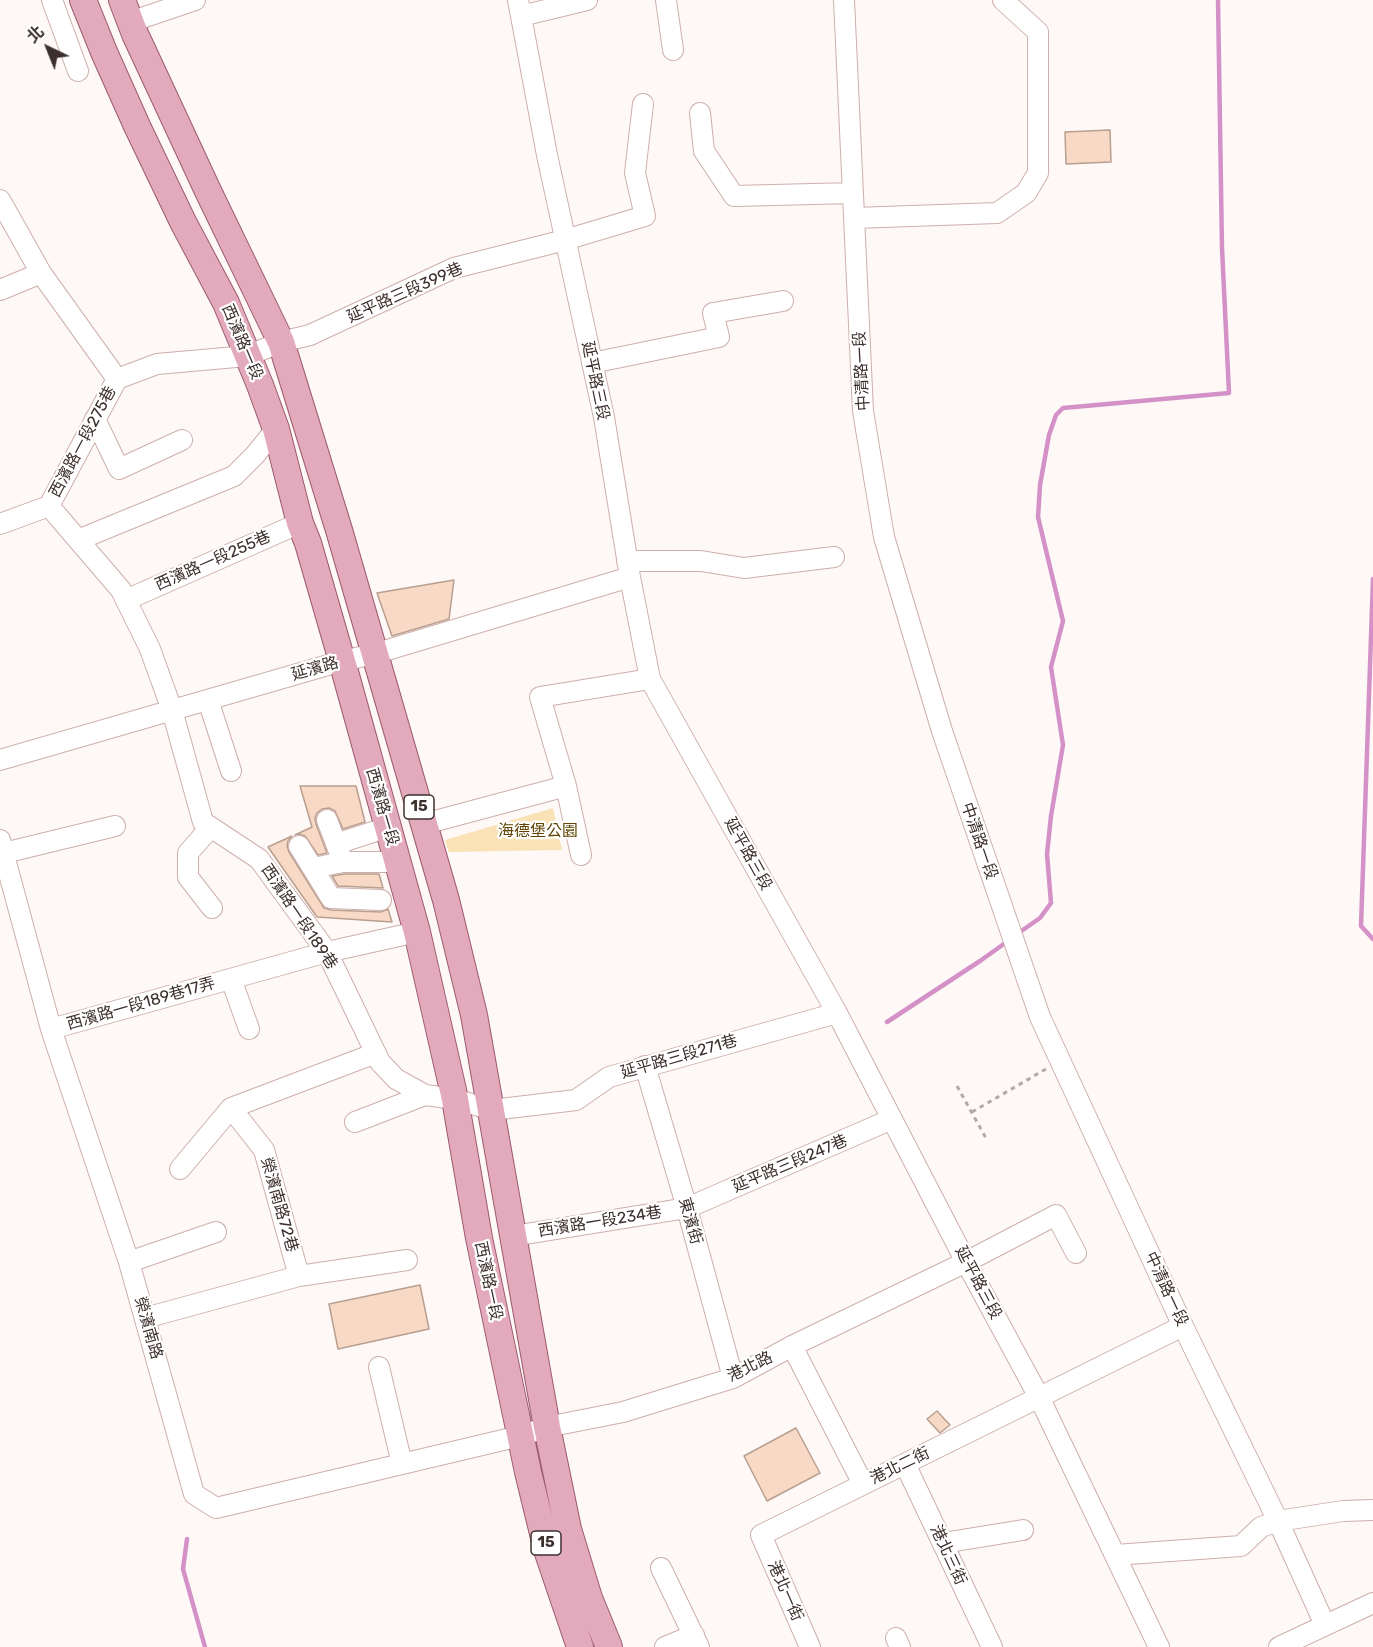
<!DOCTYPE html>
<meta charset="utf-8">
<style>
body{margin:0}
#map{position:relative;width:1373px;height:1647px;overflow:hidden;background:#fef8f7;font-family:Rubik,"Noto Sans TC",sans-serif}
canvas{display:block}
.north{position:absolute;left:18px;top:18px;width:60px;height:60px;-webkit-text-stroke:4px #fff;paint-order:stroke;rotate:317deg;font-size:16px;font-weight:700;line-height:24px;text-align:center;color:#3c302e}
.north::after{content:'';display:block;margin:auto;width:21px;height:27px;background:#3c302e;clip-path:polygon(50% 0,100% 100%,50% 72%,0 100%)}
</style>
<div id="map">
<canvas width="1373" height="1647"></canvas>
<div class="north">北</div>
</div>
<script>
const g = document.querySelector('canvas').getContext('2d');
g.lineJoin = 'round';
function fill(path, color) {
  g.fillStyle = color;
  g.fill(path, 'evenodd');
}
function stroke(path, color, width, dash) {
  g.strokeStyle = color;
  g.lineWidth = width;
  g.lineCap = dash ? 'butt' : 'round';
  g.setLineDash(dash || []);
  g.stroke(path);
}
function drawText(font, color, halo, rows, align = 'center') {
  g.font = font + ' Rubik,"Noto Sans TC",sans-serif';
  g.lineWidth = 4.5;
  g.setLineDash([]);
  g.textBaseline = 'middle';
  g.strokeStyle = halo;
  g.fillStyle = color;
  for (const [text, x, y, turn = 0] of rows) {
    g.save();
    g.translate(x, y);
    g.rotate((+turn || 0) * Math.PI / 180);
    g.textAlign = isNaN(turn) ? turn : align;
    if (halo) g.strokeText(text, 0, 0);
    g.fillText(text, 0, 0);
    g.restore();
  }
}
fill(new Path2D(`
 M 553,808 L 562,850 L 449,852 L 445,840 Z`), '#fae2b7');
stroke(new Path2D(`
 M 1373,579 L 1361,926 L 1373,939
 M 1017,934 L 1040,918 L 1051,903 L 1047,854 L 1051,816 L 1063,745 L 1051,667 L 1063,621 L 1038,517 L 1040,485 L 1049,435 L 1056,415 L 1063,408 L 1229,393 L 1222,248 L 1218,0
 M 887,1022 L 980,961 L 1008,941
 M 187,1539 L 183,1569 L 205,1647`), '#d491c7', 4.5);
const building = new Path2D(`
 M 1110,130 L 1111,162 L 1066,164 L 1065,132 Z
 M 454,580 L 449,619 L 392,636 L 377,593 Z
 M 300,786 L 356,786 L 365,822 L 343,829 L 335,811 L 329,808 L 322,809 L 317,813 L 315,818 L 316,824 L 327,853 L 318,855 L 305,836 L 299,834 L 295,835 L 312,827 Z
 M 292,836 L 288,841 L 287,846 L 289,852 L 324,908 L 331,910 L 381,912 L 388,909 L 392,922 L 317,917 L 268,847 Z
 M 344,874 L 379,874 L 383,888 L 338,886 L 332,876 Z
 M 420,1285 L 429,1329 L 338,1349 L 329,1304 Z
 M 937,1411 L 950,1425 L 940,1433 L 927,1419 Z
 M 796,1428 L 820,1473 L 767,1501 L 744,1456 Z`);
fill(building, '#f7d9c5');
stroke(building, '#b89f8f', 1.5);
const minor = new Path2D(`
 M 52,0 L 78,71
 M 518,0 L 547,155 L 604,417 L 630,577 L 650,679 L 837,1013 L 966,1262 L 1039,1397 L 1159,1647
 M 666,0 L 673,50
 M 844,0 L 863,411 L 884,537 L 942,731 L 1040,1017 L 1183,1326 L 1278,1521 L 1325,1625
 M 521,16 L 587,0
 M 130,22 L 195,0
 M 700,113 L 704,151 L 734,196 L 853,193
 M 0,200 L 41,273
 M 854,218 L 997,213 L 1026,193 L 1038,173 L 1038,32 L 1003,0
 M 0,290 L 41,273 L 117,379
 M 592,363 L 719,337 L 713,313 L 783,301
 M 95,419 L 119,469 L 182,440
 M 49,506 L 121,590 L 150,649 L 172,710 L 203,822 L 259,859 L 327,952 L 380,1062 L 396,1079 L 425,1095 L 455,1099 L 492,1110 L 576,1100 L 609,1077 L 837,1013
 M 49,506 L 117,379 L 157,364 L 247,356 L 281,342 L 310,335 L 454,268 L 565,240 L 645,216 L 635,173 L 643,104
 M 0,524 L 49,506
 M 78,540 L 234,476 L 255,455 L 276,429
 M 627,561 L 701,561 L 744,568 L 834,557
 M 126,600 L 300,523
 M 208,700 L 231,771
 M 0,760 L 342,661 L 374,654 L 630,577
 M 424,824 L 566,786
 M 211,827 L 188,853 L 188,877 L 212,908
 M 0,840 L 51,1029 L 129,1262 L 194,1494 L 216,1508 L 520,1436 L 547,1427 L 623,1412 L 733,1378 L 792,1346 L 966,1262 L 1056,1215 L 1076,1253
 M 336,844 L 388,827
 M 299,846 L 331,898 L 381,900
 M 4,853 L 115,826
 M 581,855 L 566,786 L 540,697 L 650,679
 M 343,862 L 398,862
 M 313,868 L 343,862 L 327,820
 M 231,979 L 249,1029
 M 51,1029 L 327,952 L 417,932
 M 645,1066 L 687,1208 L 733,1378
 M 355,1122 L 425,1095
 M 180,1169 L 231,1108 L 376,1053
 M 513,1236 L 687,1208 L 892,1119
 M 129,1262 L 216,1232
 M 299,1276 L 407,1260
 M 145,1318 L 299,1276 L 264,1150 L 231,1108
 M 792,1346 L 863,1484
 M 379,1367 L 402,1464
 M 905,1464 L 992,1647
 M 943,1543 L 1023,1530
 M 1115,1555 L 1241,1546 L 1261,1527 L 1278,1521 L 1343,1511 L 1373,1510
 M 661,1568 L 699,1647
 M 896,1638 L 900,1647
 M 665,1647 L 694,1635
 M 810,1647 L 761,1535 L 1183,1326
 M 1279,1647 L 1373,1603`);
const major = new Path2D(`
 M 83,0 L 104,52 L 137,126 L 183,222 L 226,303 L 260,385 L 276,429 L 300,523 L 308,543 L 342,661 L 417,932 L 455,1099 L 479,1238 L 528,1472 L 547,1550 L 580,1647
 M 122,0 L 135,34 L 208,191 L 281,342 L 339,530 L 446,900 L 474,1015 L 547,1427 L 568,1529 L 589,1598 L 609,1647`);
stroke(minor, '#ceafab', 22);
stroke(major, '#9c5b6d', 28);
stroke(new Path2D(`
 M 957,1086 L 987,1140
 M 972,1112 L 1046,1069`), '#b2aaa8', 3, [4.5, 4.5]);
stroke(minor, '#fff', 20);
stroke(major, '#e2aabc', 26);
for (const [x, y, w] of [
 [419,807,30],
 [546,1543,30]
]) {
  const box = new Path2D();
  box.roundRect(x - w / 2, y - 12, w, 24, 4.5);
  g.fillStyle = '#fff';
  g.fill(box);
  stroke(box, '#3c302e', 1.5);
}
drawText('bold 15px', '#3c302e', null, [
 ["15",419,807],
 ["15",546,1543]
]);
drawText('16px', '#3c302e', '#fff', [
 ["延平路三段399巷",405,293,-24],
 ["西濱路一段",242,342,67],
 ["中清路一段",862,371,-93],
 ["延平路三段",595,381,78],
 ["西濱路一段275巷",83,442,-62],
 ["西濱路一段255巷",213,561,-24],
 ["延濱路",315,669,-16],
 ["西濱路一段",382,807,74],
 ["中清路一段",979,841,71],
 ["延平路三段",748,854,61],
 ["西濱路一段189巷",299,917,56],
 ["西濱路一段189巷17弄",141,1004,-16],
 ["延平路三段271巷",679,1057,-16],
 ["延平路三段247巷",790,1164,-23],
 ["榮濱南路72巷",279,1205,74],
 ["東濱街",690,1221,74],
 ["西濱路一段234巷",600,1222,-9],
 ["西濱路一段",488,1281,78],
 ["延平路三段",978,1283,62],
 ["中清路一段",1166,1289,65],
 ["榮濱南路",148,1328,74],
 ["港北路",750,1367,-26],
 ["港北二街",900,1466,-26],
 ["港北三街",948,1555,65],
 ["港北一街",785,1591,66]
]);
drawText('16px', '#5f4403', '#fff', [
 ["海德堡公園",538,831]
]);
</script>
